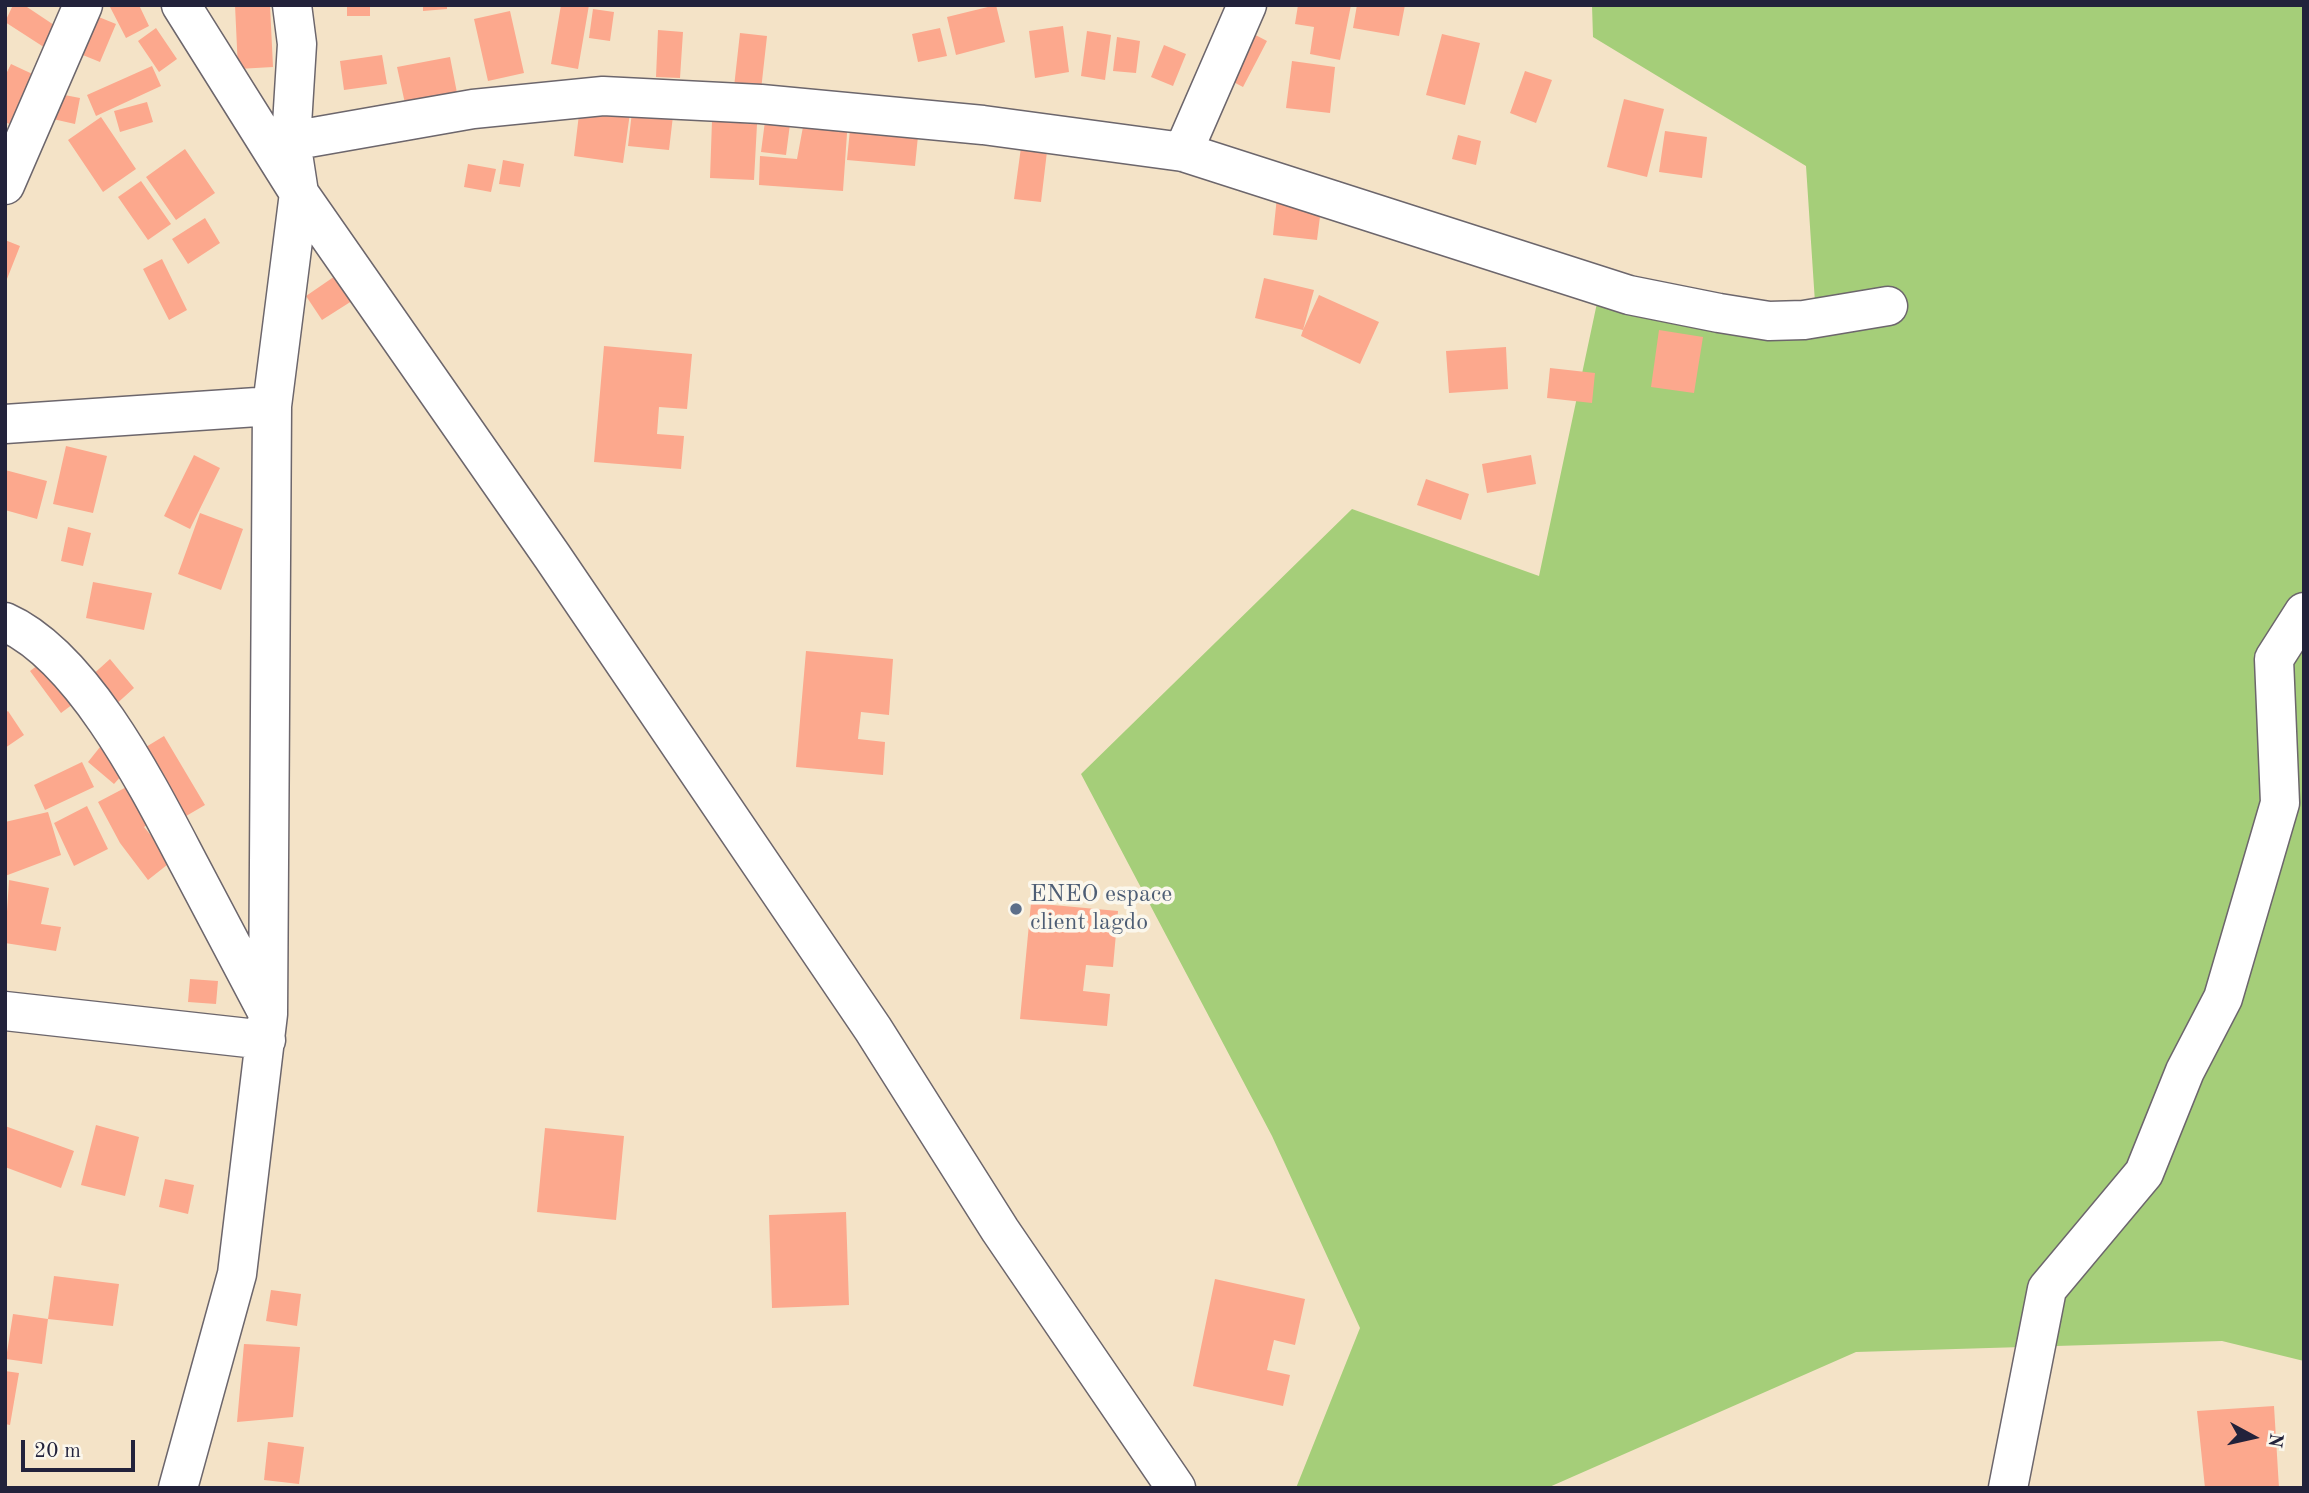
<!DOCTYPE html>
<style>
body{margin:0}
#map{position:relative;width:2309px;height:1493px;overflow:hidden;background:#f4e3c7;font-family:"Old Standard TT",serif}
canvas{display:block}
.frame{position:absolute;inset:0;border:7px solid #22223b;pointer-events:none}
.north{position:absolute;left:2218px;top:1402px;width:70px;height:70px;-webkit-text-stroke:5px #fbf7ec;paint-order:stroke;rotate:98deg;font-size:19px;font-weight:700;line-height:28px;text-align:center;color:#22223b}
.north::after{content:'';display:block;margin:auto;width:24px;height:32px;background:#22223b;clip-path:polygon(50% 0,100% 100%,50% 72%,0 100%)}
.scale{position:absolute;left:21px;top:1440px;width:114px;height:32px;box-sizing:border-box;border:4px solid #22223b;border-top:0;padding-left:9px;font-size:21px;line-height:24px;white-space:nowrap;color:#22223b;-webkit-text-stroke:5px #fbf7ec;paint-order:stroke}
</style>
<div id="map">
<canvas width="2309" height="1493"></canvas>
<div class="frame"></div>
<div class="north">N</div>
<div class="scale">20 m</div>
</div>
<script>
const g = document.querySelector('canvas').getContext('2d');
g.lineJoin = 'round';
function fill(path, color) {
  g.fillStyle = color;
  g.fill(path, 'evenodd');
}
function stroke(path, color, width, dash) {
  g.strokeStyle = color;
  g.lineWidth = width;
  g.lineCap = dash ? 'butt' : 'round';
  g.setLineDash(dash || []);
  g.stroke(path);
}
function drawText(font, color, halo, rows, align = 'center') {
  g.font = font + ' "Old Standard TT",serif';
  g.lineWidth = 7;
  g.setLineDash([]);
  g.textBaseline = 'middle';
  g.strokeStyle = halo;
  g.fillStyle = color;
  for (const [text, x, y, turn = 0] of rows) {
    g.save();
    g.translate(x, y);
    g.rotate((+turn || 0) * Math.PI / 180);
    g.textAlign = isNaN(turn) ? turn : align;
    if (halo) g.strokeText(text, 0, 0);
    g.fillText(text, 0, 0);
    g.restore();
  }
}
fill(new Path2D(`
 M 1592,5 L 2304,5 L 2304,1361 L 2222,1341 L 1856,1352 L 1547,1488 L 1296,1488 L 1360,1328 L 1272,1136 L 1081,774 L 1352,509 L 1539,576 L 1597,303 L 1817,333 L 1806,166 L 1593,37 Z`), '#a5ce79');
fill(new Path2D(`
 M 13,5 L 24,5 L 66,33 L 53,53 L 5,22 Z
 M 109,5 L 139,5 L 149,26 L 126,38 Z
 M 235,5 L 270,5 L 273,67 L 238,69 Z
 M 347,5 L 370,5 L 370,16 L 347,16 Z
 M 423,5 L 447,5 L 447,9 L 423,11 Z
 M 561,5 L 589,5 L 578,69 L 551,64 Z
 M 996,5 L 1005,42 L 956,55 L 947,17 Z
 M 1298,5 L 1351,5 L 1340,60 L 1310,54 L 1314,27 L 1295,24 Z
 M 1357,5 L 1405,5 L 1399,36 L 1353,28 Z
 M 593,9 L 614,12 L 610,41 L 589,38 Z
 M 84,11 L 116,24 L 100,62 L 68,49 Z
 M 510,11 L 524,73 L 488,81 L 474,19 Z
 M 1063,26 L 1069,72 L 1035,78 L 1029,31 Z
 M 156,28 L 177,59 L 159,72 L 138,41 Z
 M 940,28 L 947,56 L 918,62 L 912,34 Z
 M 1244,29 L 1267,41 L 1243,87 L 1220,75 Z
 M 658,30 L 683,32 L 680,78 L 656,77 Z
 M 1087,31 L 1111,35 L 1105,80 L 1081,76 Z
 M 740,33 L 767,36 L 761,90 L 734,87 Z
 M 1442,34 L 1480,43 L 1465,105 L 1426,95 Z
 M 1117,37 L 1140,41 L 1136,73 L 1113,71 Z
 M 1164,45 L 1186,54 L 1173,86 L 1151,77 Z
 M 382,55 L 387,84 L 344,90 L 340,61 Z
 M 450,57 L 458,98 L 406,108 L 397,67 Z
 M 1292,61 L 1335,67 L 1330,113 L 1286,108 Z
 M 11,64 L 41,78 L 18,128 L 5,122 L 5,76 Z
 M 152,66 L 161,86 L 96,116 L 87,95 Z
 M 1525,71 L 1552,80 L 1536,123 L 1510,113 Z
 M 49,92 L 80,98 L 75,124 L 44,117 Z
 M 1624,99 L 1664,109 L 1647,177 L 1607,167 Z
 M 147,102 L 153,122 L 120,132 L 114,111 Z
 M 580,106 L 630,113 L 623,163 L 574,156 Z
 M 632,112 L 673,116 L 669,150 L 628,146 Z
 M 805,116 L 848,119 L 843,191 L 759,185 L 760,156 L 797,159 Z
 M 101,117 L 136,169 L 103,192 L 68,140 Z
 M 851,119 L 919,126 L 915,166 L 847,160 Z
 M 712,121 L 757,124 L 754,180 L 710,178 Z
 M 765,121 L 790,124 L 786,155 L 761,152 Z
 M 1665,131 L 1707,137 L 1702,178 L 1659,172 Z
 M 1458,135 L 1481,141 L 1476,165 L 1452,159 Z
 M 1022,140 L 1048,143 L 1041,202 L 1014,199 Z
 M 185,149 L 215,193 L 176,220 L 146,177 Z
 M 503,160 L 524,164 L 520,187 L 499,184 Z
 M 468,164 L 496,169 L 491,192 L 464,187 Z
 M 141,181 L 171,224 L 148,240 L 118,197 Z
 M 1277,197 L 1322,201 L 1317,240 L 1273,235 Z
 M 205,218 L 220,243 L 188,264 L 172,239 Z
 M 5,240 L 20,246 L 5,284 Z
 M 162,259 L 187,310 L 169,320 L 143,269 Z
 M 338,274 L 355,299 L 322,320 L 306,296 Z
 M 1264,278 L 1314,290 L 1303,330 L 1319,295 L 1379,322 L 1360,364 L 1301,336 L 1303,330 L 1255,318 Z
 M 1659,330 L 1703,337 L 1694,393 L 1651,387 Z
 M 604,346 L 692,354 L 687,409 L 659,407 L 657,434 L 684,436 L 681,469 L 594,462 Z
 M 1506,347 L 1508,389 L 1449,393 L 1446,351 Z
 M 1550,368 L 1595,373 L 1592,403 L 1547,398 Z
 M 66,446 L 107,456 L 93,513 L 53,504 Z
 M 194,455 L 220,468 L 190,529 L 164,516 Z
 M 1531,455 L 1536,484 L 1487,493 L 1482,464 Z
 M 5,470 L 47,481 L 37,519 L 5,510 Z
 M 1426,479 L 1469,494 L 1461,520 L 1417,505 Z
 M 200,513 L 243,529 L 221,590 L 178,574 Z
 M 68,527 L 91,533 L 83,566 L 61,561 Z
 M 93,582 L 152,593 L 144,630 L 86,618 Z
 M 806,651 L 893,659 L 889,715 L 861,712 L 858,739 L 885,742 L 883,775 L 796,767 Z
 M 50,656 L 81,698 L 61,713 L 30,671 Z
 M 110,659 L 134,688 L 113,707 L 89,678 Z
 M 8,711 L 24,735 L 5,748 L 5,713 Z
 M 164,736 L 205,805 L 181,819 L 141,750 Z
 M 104,742 L 131,765 L 114,784 L 88,762 Z
 M 82,762 L 94,787 L 45,810 L 34,785 Z
 M 136,782 L 156,819 L 144,827 L 172,861 L 148,880 L 120,843 L 98,802 Z
 M 87,806 L 108,849 L 74,866 L 54,823 Z
 M 48,812 L 61,855 L 5,876 L 5,822 Z
 M 9,880 L 49,888 L 41,924 L 61,927 L 56,951 L 5,943 Z
 M 1031,903 L 1118,911 L 1113,967 L 1086,965 L 1083,991 L 1110,994 L 1107,1026 L 1020,1019 Z
 M 190,979 L 218,981 L 216,1004 L 188,1002 Z
 M 96,1125 L 139,1137 L 125,1196 L 81,1185 Z
 M 5,1126 L 74,1151 L 61,1188 L 5,1167 Z
 M 545,1128 L 624,1136 L 616,1220 L 537,1212 Z
 M 165,1179 L 194,1185 L 188,1214 L 159,1207 Z
 M 846,1212 L 849,1305 L 772,1308 L 769,1215 Z
 M 54,1276 L 119,1284 L 113,1326 L 48,1319 Z
 M 1215,1279 L 1305,1299 L 1295,1345 L 1274,1340 L 1267,1370 L 1290,1375 L 1283,1406 L 1193,1386 Z
 M 271,1290 L 301,1294 L 297,1326 L 266,1321 Z
 M 13,1314 L 48,1319 L 42,1364 L 6,1359 Z
 M 244,1344 L 300,1347 L 293,1417 L 237,1422 Z
 M 5,1371 L 19,1373 L 10,1425 L 5,1424 Z
 M 2274,1406 L 2279,1488 L 2205,1488 L 2197,1411 Z
 M 268,1442 L 304,1447 L 299,1484 L 264,1480 Z`), '#fca88d');
const minor = new Path2D(`
 M 181,5 L 299,193 L 552,556 L 873,1029 L 1000,1230 L 1176,1488
 M 291,141 L 473,109 L 603,96 L 761,104 L 983,125 L 1183,152 L 1629,295 L 1719,313 L 1769,321 L 1804,320 L 1888,306
 M 1183,152 L 1247,5
 M 5,185 L 83,5
 M 5,424 L 272,406
 M 5,622 C 84,657 150,790 189,864 C 215,913 240,961 266,1010
 M 5,1011 L 266,1040
 M 178,1488 L 237,1274 L 268,1014 L 272,406 L 299,193 L 291,141 L 297,44 L 292,5
 M 2008,1488 L 2047,1289 L 2144,1173 L 2185,1071 L 2223,998 L 2280,803 L 2274,659 L 2304,612`);
stroke(minor, '#6c666c', 41);
stroke(minor, '#fff', 38);
for (const [x, y, r, color] of [
 [1016,909,7,"#5c6f8a"]
]) {
  const dot = new Path2D();
  dot.arc(x, y, r, 0, 2 * Math.PI);
  g.fillStyle = color;
  g.fill(dot);
  stroke(dot, '#fbf7ec', 2.5);
}
drawText('24px', '#4e5e75', '#fbf7ec', [
 ["ENEO espace",1030,895],
 ["client lagdo",1030,923]
], 'left');
</script>
